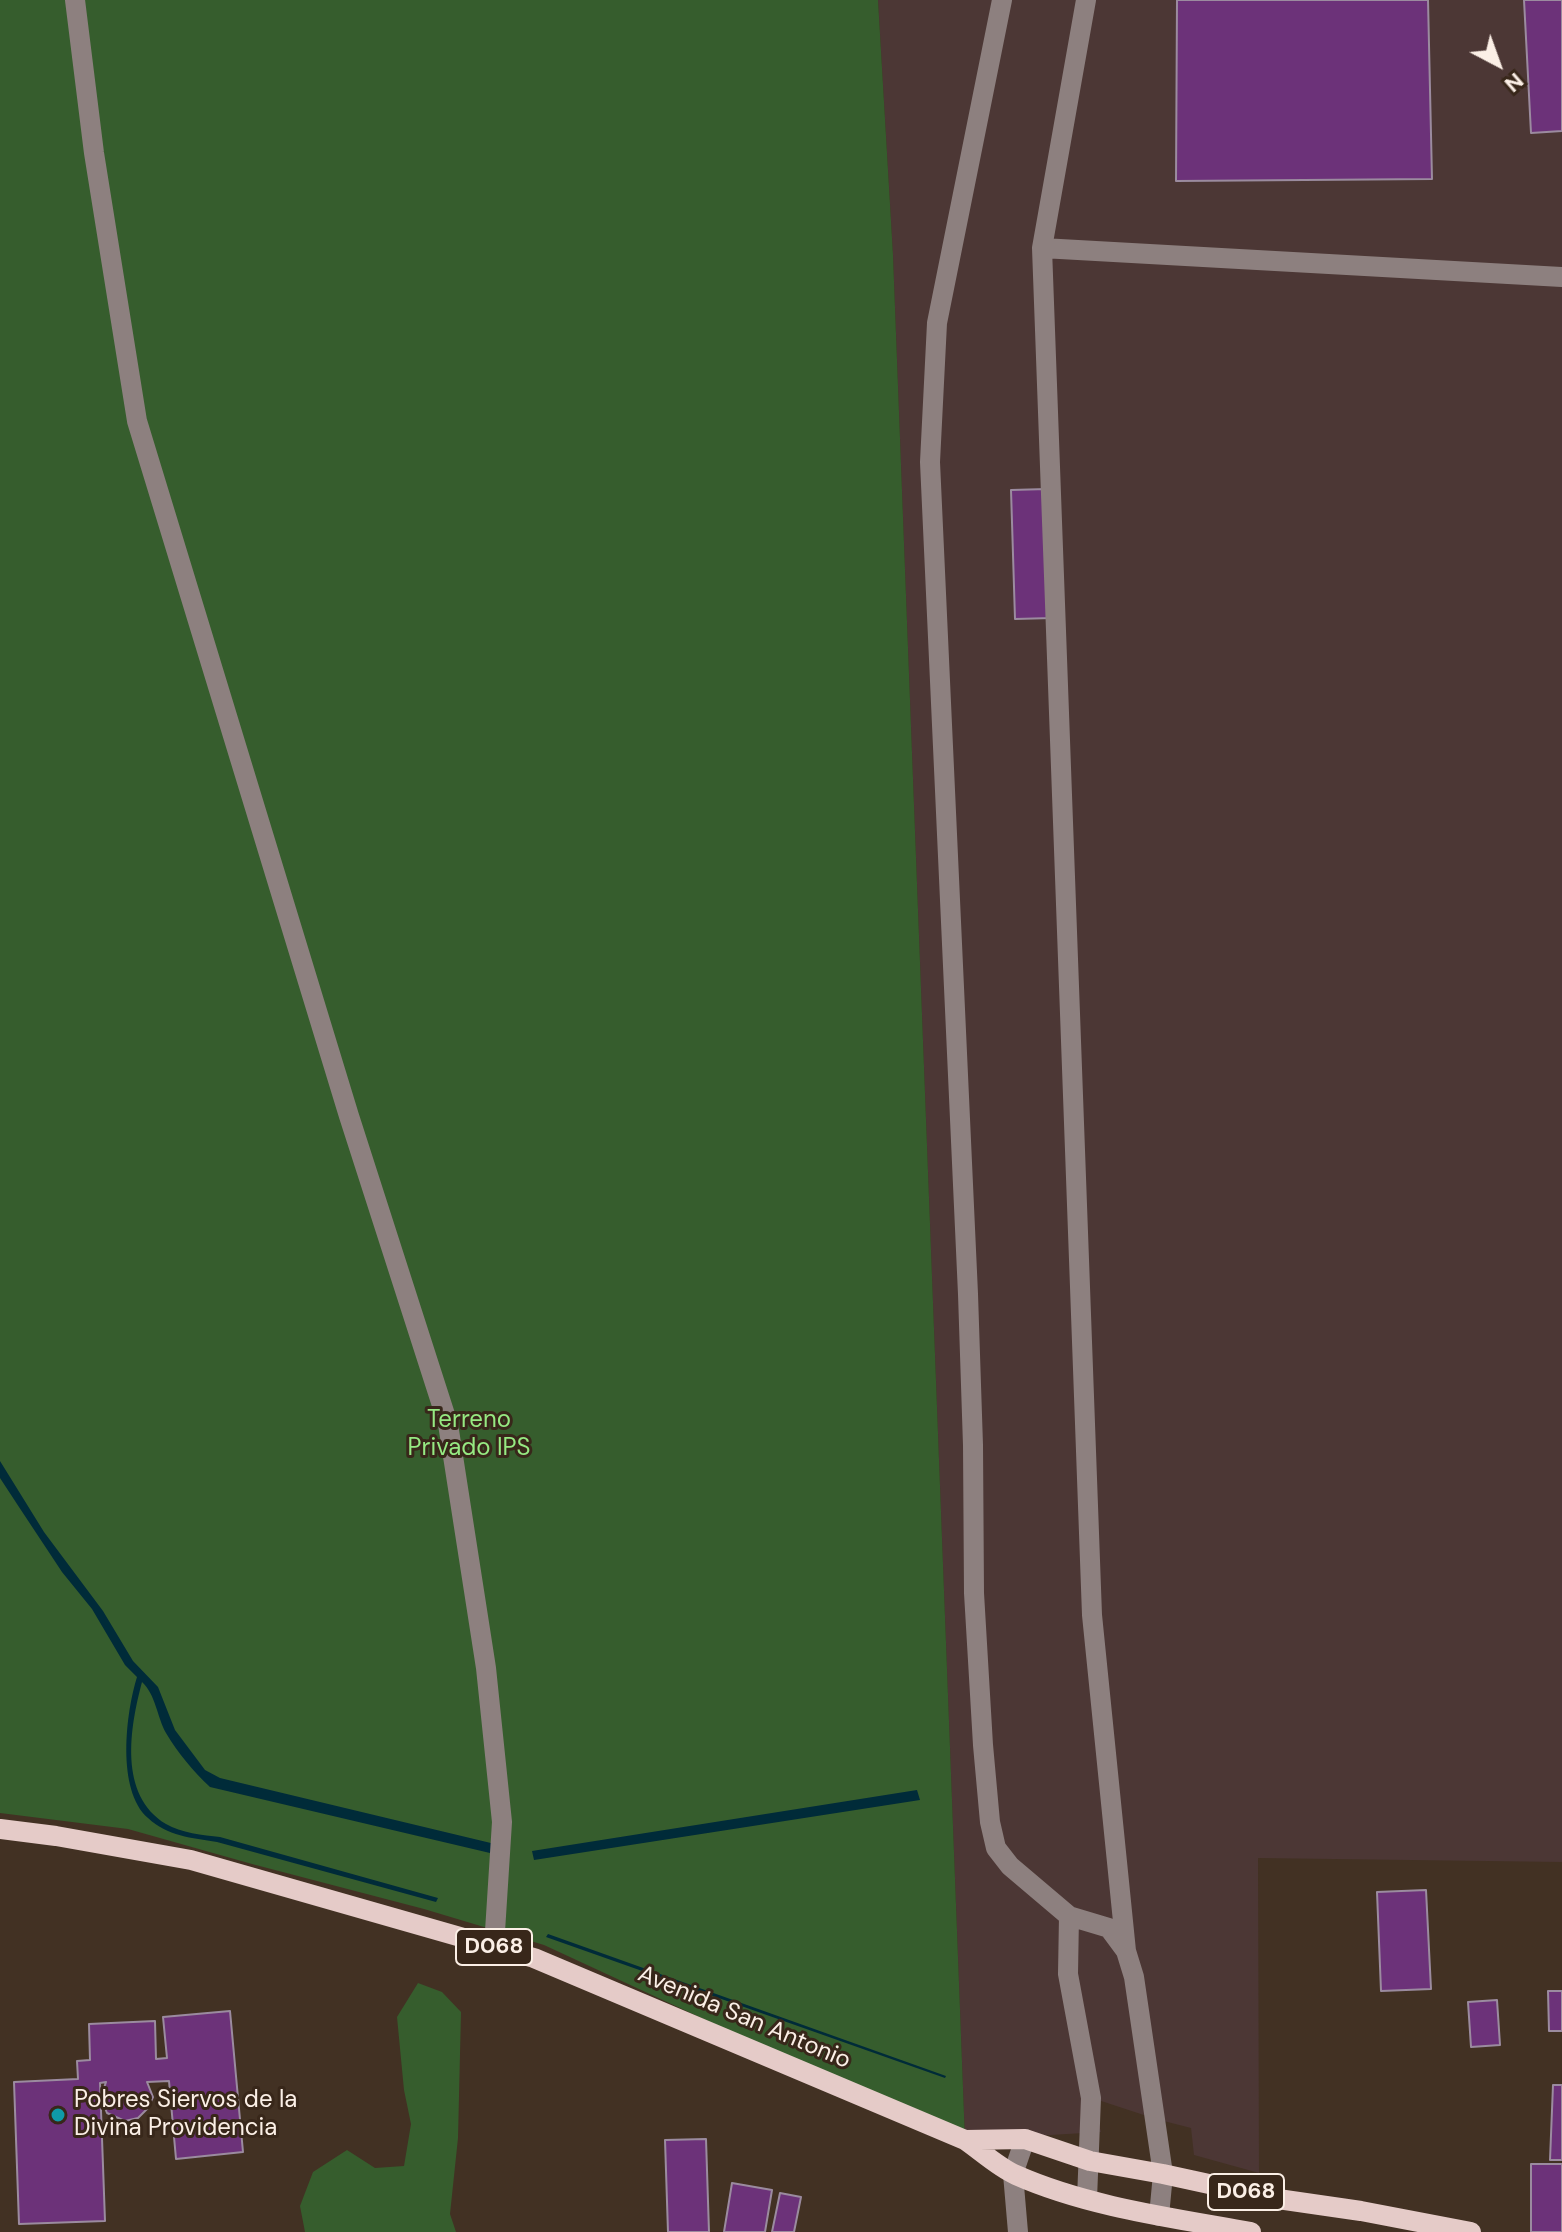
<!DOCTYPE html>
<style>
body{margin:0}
#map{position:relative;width:1562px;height:2232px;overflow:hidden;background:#423123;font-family:"DM Sans",sans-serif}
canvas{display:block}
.north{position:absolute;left:1458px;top:24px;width:80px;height:80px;-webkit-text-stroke:6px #38271a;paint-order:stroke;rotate:139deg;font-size:22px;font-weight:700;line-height:32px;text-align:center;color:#fbefe6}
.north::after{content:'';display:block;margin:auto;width:28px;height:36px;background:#fbefe6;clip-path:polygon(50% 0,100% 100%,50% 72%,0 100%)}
</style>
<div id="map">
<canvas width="1562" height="2232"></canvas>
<div class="north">N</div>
</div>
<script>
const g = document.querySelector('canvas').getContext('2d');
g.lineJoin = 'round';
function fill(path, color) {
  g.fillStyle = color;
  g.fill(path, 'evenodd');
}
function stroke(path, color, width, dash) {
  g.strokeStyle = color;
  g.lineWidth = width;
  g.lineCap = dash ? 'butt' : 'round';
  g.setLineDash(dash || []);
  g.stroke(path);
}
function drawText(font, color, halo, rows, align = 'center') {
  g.font = font + ' "DM Sans",sans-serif';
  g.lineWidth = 6;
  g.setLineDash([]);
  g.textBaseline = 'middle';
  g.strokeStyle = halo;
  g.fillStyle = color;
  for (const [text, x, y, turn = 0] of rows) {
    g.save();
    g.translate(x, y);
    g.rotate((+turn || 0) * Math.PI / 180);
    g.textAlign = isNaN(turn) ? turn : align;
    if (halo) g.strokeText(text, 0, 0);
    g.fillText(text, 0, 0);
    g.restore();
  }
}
fill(new Path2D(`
 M 878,0 L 1562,0 L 1562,1862 L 1258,1858 L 1259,2173 L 1194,2155 L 1191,2128 L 1156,2119 L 1092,2098 L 1101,2132 L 965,2140 L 893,255 Z`), '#4c3735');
fill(new Path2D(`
 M 0,0 L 878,0 L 893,255 L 965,2140 L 544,1945 L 424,1909 L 252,1864 L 128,1829 L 0,1813 Z
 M 418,1983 L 442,1992 L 461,2012 L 458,2138 L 450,2214 L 456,2232 L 305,2232 L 300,2206 L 313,2172 L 347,2150 L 375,2168 L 404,2166 L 411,2124 L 404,2090 L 397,2017 Z`), '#365d2d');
fill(new Path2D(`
 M 0,1461 L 44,1532 L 103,1611 L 133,1661 L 158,1687 L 175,1730 L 205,1770 L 220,1778 L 495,1844 L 490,1853 L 210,1787 C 193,1771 178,1753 166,1733 C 157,1717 156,1695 142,1682 C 130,1727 118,1795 166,1824 C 181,1833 203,1835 220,1837 L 438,1898 L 436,1902 L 217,1842 C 192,1838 167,1836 148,1818 C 116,1790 126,1712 137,1677 L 125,1665 L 92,1609 L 62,1572 L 17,1504 L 0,1478 Z
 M 917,1790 L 920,1800 L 534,1860 L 532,1851 Z
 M 548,1934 L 946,2076 L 945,2078 L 546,1937 Z`), '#002b39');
const building = new Path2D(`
 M 1177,0 L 1428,0 L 1432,179 L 1176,181 Z
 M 1524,0 L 1562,0 L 1562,131 L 1531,133 Z
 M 1047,489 L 1052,618 L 1015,619 L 1011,490 Z
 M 1426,1890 L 1431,1989 L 1381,1991 L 1377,1892 Z
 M 1548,1991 L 1562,1991 L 1562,2031 L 1549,2031 Z
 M 1497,2000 L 1500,2045 L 1471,2047 L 1468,2002 Z
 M 230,2011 L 243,2152 L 176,2159 L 169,2081 L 147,2082 L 153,2097 L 148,2108 L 138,2118 L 125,2121 L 107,2113 L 103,2103 L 103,2091 L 106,2082 L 100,2083 L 105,2221 L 19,2224 L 14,2082 L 78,2079 L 77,2061 L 90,2060 L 89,2024 L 155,2021 L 156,2059 L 167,2058 L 163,2017 Z
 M 1553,2085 L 1562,2085 L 1562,2160 L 1550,2160 Z
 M 706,2139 L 709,2232 L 668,2232 L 665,2140 Z
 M 1531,2164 L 1562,2164 L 1562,2232 L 1531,2232 Z
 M 732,2183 L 772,2190 L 765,2232 L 724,2232 Z
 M 780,2193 L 801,2197 L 794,2232 L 772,2232 Z`);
fill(building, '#6c3279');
stroke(building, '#9b8b9f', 2);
stroke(new Path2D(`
 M 75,0 L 94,153 L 137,421 L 349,1116 L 448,1424 L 486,1668 L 502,1822 L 494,1947
 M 1002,0 L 937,323 L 930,462 L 968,1294 L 973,1445 L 974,1593 L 983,1745 L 990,1822 L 996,1848 L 1010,1866 L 1069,1916 L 1109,1928 L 1126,1951 L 1134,1977 L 1163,2174 L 1159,2216
 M 1086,0 L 1042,248 L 1092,1615 L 1126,1951
 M 1042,248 L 1562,277
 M 1069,1916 L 1068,1974 L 1091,2098 L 1087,2199
 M 1018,2232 L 1013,2174 L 1025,2139`), '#8d807f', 20);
stroke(new Path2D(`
 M 0,1829 L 56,1836 L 191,1860 L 534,1958 L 965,2140 L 1025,2139 L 1090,2161 L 1163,2174 L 1278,2199 L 1361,2211 L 1471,2232
 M 965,2140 C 981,2151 998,2167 1016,2175 C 1088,2207 1174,2218 1251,2232`), '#e5cbc8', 20);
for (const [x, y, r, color] of [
 [58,2115,8,"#0f9aa8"]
]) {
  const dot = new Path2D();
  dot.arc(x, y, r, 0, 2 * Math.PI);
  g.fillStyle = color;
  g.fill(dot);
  stroke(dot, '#38271a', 3);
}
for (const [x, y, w] of [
 [494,1947,76],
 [1246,2192,76]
]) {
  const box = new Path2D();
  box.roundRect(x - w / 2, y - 18, w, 36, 6);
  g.fillStyle = '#38271a';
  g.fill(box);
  stroke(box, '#fbefe6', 2);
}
drawText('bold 22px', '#fbefe6', null, [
 ["D068",494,1947],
 ["D068",1246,2192]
]);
drawText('24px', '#96e982', '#38271a', [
 ["Terreno",469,1421],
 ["Privado IPS",469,1449]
]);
drawText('24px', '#fbefe6', '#38271a', [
 ["Avenida San Antonio",744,2018,23]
]);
drawText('24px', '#fbefe6', '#38271a', [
 ["Pobres Siervos de la",74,2101],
 ["Divina Providencia",74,2129]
], 'left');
</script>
